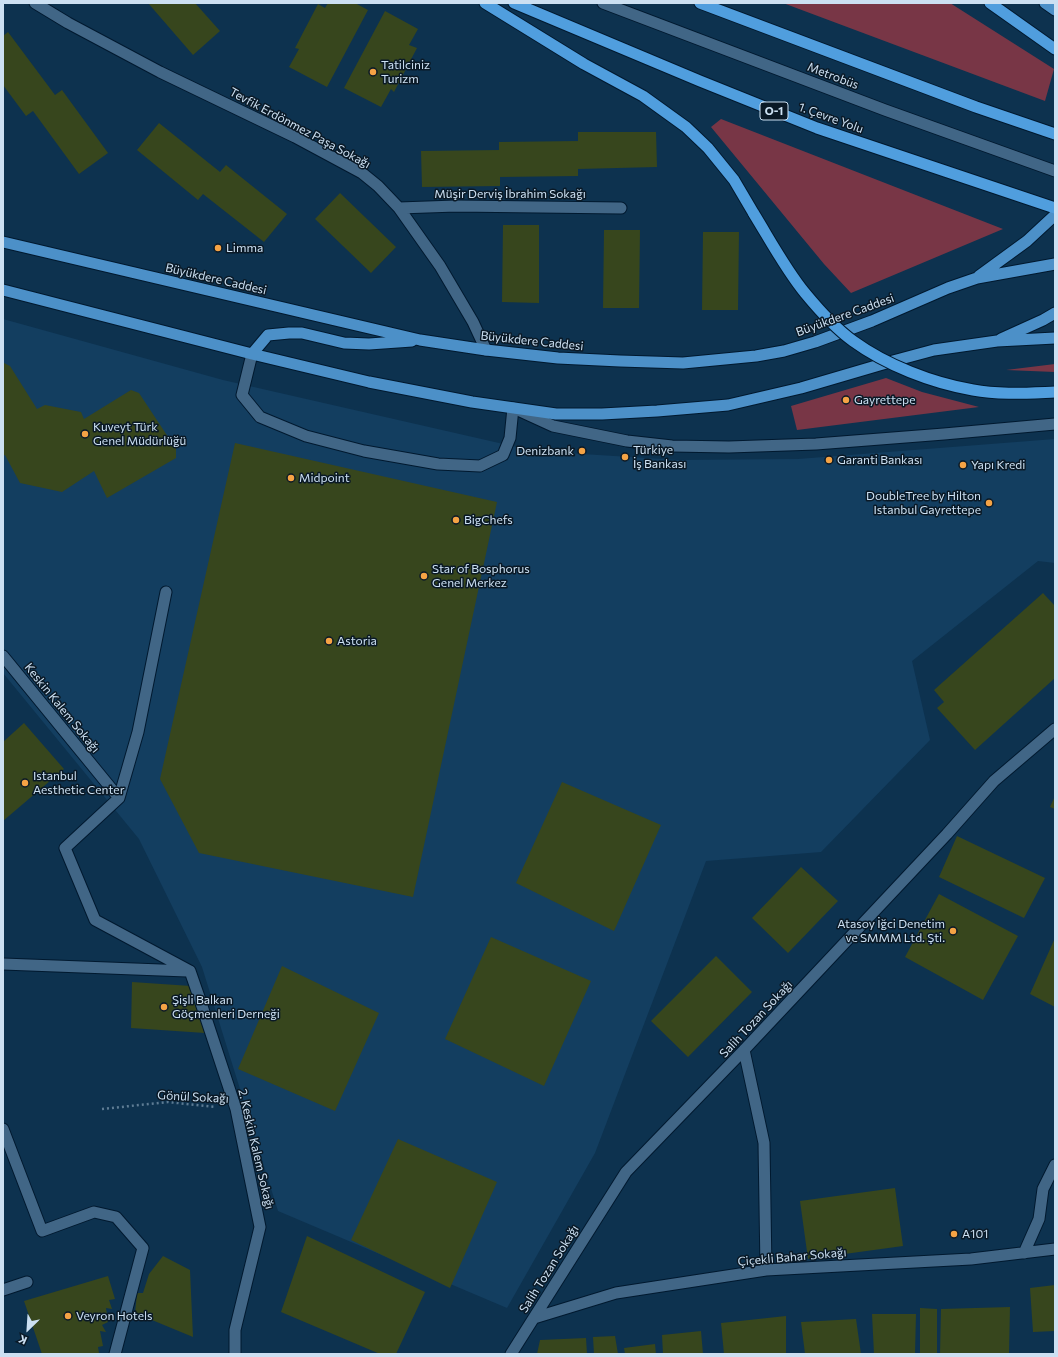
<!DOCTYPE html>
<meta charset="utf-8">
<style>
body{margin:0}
#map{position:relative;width:1058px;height:1357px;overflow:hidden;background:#0d324f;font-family:Commissioner,sans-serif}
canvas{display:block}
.frame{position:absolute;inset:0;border:4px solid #cce0f2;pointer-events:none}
.north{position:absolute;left:8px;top:1309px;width:40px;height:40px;-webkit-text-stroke:3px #0a1926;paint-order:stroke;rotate:205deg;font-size:11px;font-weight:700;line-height:16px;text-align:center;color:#cce0f2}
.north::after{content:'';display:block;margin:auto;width:14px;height:18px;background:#cce0f2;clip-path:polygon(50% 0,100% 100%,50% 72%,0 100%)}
</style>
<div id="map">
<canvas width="1058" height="1357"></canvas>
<div class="frame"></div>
<div class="north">K</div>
</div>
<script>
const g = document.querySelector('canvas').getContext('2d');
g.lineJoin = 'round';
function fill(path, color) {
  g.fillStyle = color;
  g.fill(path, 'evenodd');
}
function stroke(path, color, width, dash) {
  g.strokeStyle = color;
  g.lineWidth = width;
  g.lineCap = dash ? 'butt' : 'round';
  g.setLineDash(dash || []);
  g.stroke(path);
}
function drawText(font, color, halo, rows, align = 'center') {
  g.font = font + ' Commissioner,sans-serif';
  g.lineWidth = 3;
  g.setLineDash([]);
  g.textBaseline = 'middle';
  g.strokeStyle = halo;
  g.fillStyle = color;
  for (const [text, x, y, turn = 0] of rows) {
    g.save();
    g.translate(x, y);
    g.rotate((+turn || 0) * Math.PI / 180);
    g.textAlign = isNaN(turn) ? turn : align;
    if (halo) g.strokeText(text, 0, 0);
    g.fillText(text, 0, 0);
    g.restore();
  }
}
fill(new Path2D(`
 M 3,319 L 223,380 L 534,451 L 678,460 L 798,459 L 1055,439 L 1055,563 L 1038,561 L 912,661 L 930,740 L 821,852 L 706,861 L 595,1153 L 507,1308 L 278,1211 L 202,967 L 139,839 L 3,673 Z`), '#133e60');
fill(new Path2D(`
 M 783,3 L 950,3 L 1054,69 L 1045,101 Z
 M 721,119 L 1003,229 L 851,293 L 824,264 L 711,127 Z
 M 1055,364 L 1055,372 L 1006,370 Z
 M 886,378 L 922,392 L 979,407 L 797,430 L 791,406 Z`), '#783646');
fill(new Path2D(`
 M 148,3 L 195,3 L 220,31 L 193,55 Z
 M 328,3 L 355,3 L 368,10 L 327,87 L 289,67 L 299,49 L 295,48 L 318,4 L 325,8 Z
 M 385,11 L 418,29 L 409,45 L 417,48 L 394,92 L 391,89 L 381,107 L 344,88 Z
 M 8,32 L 55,95 L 62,90 L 108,153 L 79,174 L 33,111 L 26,116 L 3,85 L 3,36 Z
 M 159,123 L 220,172 L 226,165 L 287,214 L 264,242 L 203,194 L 198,200 L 137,150 Z
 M 578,132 L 656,132 L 657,167 L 578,169 L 578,176 L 500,177 L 500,186 L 422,187 L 421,151 L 499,150 L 499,142 L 578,141 Z
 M 340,193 L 396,247 L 371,273 L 315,219 Z
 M 503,225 L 539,225 L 539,303 L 502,302 Z
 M 604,230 L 640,230 L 639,308 L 603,308 Z
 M 703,232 L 739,232 L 738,310 L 702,310 Z
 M 4,363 L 10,366 L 37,409 L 45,405 L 81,412 L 84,419 L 131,390 L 139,393 L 176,449 L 176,458 L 107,498 L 94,471 L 62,492 L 20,483 L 5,455 L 3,456 L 3,364 Z
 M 235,443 L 497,502 L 413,897 L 199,853 L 160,779 Z
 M 1043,593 L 1055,606 L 1055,678 L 975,750 L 937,708 L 944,702 L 934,690 Z
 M 24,723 L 64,769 L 3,821 L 3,742 Z
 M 562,782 L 661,825 L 614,931 L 516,883 Z
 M 1055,796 L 1055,809 L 1050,807 Z
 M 957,836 L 1045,878 L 1024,918 L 939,877 Z
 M 801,867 L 838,901 L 788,953 L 752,918 Z
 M 939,894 L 1018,936 L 983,1000 L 905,957 Z
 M 491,937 L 591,981 L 544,1086 L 445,1039 Z
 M 1055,938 L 1055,1007 L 1030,994 Z
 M 716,956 L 752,992 L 688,1057 L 651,1021 Z
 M 282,966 L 379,1013 L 335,1111 L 238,1069 Z
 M 132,982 L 191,986 L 205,1033 L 131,1028 Z
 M 398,1139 L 497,1182 L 450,1288 L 351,1240 Z
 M 895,1188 L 903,1246 L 808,1259 L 800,1201 Z
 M 307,1236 L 425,1292 L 396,1354 L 380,1354 L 281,1312 Z
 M 163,1256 L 190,1270 L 193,1337 L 135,1313 L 137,1293 L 143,1293 L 149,1274 Z
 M 108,1276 L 115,1299 L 109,1300 L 112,1309 L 106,1308 L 108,1322 L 102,1325 L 106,1332 L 100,1331 L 103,1346 L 98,1347 L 99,1353 L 42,1354 L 24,1301 Z
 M 1055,1285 L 1055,1331 L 1033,1332 L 1030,1288 Z
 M 1010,1307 L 1009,1354 L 940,1354 L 941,1309 Z
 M 920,1308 L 937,1309 L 937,1354 L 920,1354 Z
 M 872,1314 L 916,1314 L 915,1354 L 874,1354 Z
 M 786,1316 L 786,1354 L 724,1354 L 721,1323 Z
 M 856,1319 L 861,1354 L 805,1354 L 801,1322 Z
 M 701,1331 L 703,1354 L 663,1354 L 662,1335 Z
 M 615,1336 L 618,1354 L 594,1354 L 593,1337 Z
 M 586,1338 L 587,1354 L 537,1354 L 540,1340 Z
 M 655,1344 L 656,1354 L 625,1354 L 624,1348 Z`), '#37461d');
const service = new Path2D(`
 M 603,3 L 885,110 L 1055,171
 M 252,354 L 242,395 L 260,417 L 306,436 L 364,451 L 438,464 L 480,466 L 503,455 L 510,438 L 513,408`);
const minor = new Path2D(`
 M 35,3 L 68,23 L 160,72 L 295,137 L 362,173 L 378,186 L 399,208 L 440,266 L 473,322 L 486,350
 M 399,208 L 456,206 L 621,208
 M 3,656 L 119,798
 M 119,798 L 65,848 L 95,920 L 190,971
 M 119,798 L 138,732 L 166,592
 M 3,964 L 187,971
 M 190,971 L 199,997 L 236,1109 L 260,1227 L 235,1330 L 235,1354
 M 744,1050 L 764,1143 L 766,1270
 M 3,1129 L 42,1231 L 94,1212 L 116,1217 L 143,1248 L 115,1354
 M 1024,1253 L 1039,1219 L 1043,1189 L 1055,1165
 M 3,1290 L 27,1282
 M 534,1318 L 616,1293 L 766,1270 L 971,1259 L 1055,1249
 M 511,1354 L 626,1172 L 744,1050 L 947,834 L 994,781 L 1055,729`);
const tertiary = new Path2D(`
 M 518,410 L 553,426 L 627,441 L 672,446 L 729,447 L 816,444 L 944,434 L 1055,424`);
const primary = new Path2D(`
 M 1045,3 L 1055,10
 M 3,242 L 420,340 L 486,350 L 558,358 L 620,361 L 683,363 L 756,356 L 784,351 L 815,342 L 872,321 L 948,288 L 977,278 L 1055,264
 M 979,276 L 1027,241 L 1055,215
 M 3,290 L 252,354 L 369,382 L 472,402 L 556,414 L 602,414 L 657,411 L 728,405 L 801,388 L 893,361 L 934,350 L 997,341 L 1055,338
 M 1001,339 L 1043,320 L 1055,313
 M 252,354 L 268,335 L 289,333 L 302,333 L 344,343 L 369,344 L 412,341`);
const trunk = new Path2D(`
 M 485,3 L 584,64 L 643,96 L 686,127 L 708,148 L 734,180 L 754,214
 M 514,3 L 700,81 L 817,128 L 1055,208
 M 700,3 L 976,107 L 1055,134
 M 990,3 L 1055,49`);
stroke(service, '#00192f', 13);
stroke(minor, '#00192f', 13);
stroke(tertiary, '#00192f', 13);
stroke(primary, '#00192f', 13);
stroke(trunk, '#00192f', 13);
stroke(new Path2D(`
 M 102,1109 L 168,1102 L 215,1107`), '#5e7c94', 2.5, [2, 3]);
stroke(service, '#416686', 11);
stroke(minor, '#416686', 11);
stroke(tertiary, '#416686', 11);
stroke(primary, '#4c90c8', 11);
stroke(trunk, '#509ede', 11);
const trunkBridge = new Path2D(`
 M 754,214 C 770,240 786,270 805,293 C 819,310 835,328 853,341 C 886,365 932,383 973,390 C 999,395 1028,393 1055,392`);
stroke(trunkBridge, '#00192f', 13, []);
stroke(trunkBridge, '#509ede', 11);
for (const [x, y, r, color] of [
 [373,72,4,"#f5a345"],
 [218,248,4,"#f5a345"],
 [846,400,4,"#f5a345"],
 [85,434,4,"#f5a345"],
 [582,451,4,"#f5a345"],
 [625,457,4,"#f5a345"],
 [829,460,4,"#f5a345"],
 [963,465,4,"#f5a345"],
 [291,478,4,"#f5a345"],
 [989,503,4,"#f5a345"],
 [456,520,4,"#f5a345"],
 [424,576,4,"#f5a345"],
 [329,641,4,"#f5a345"],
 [25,783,4,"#f5a345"],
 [953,931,4,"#f5a345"],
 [164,1007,4,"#f5a345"],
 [954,1234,4,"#f5a345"],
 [68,1316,4,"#f5a345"]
]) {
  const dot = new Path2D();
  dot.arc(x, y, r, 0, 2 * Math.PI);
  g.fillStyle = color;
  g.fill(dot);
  stroke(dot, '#0a1926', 1.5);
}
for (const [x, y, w] of [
 [774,111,28]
]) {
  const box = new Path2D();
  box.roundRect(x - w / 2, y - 9, w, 18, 3);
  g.fillStyle = '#0a1926';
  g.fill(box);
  stroke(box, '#cce0f2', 1);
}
drawText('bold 11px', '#cce0f2', null, [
 ["O-1",774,111]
]);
drawText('12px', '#cce0f2', '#0a1926', [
 ["Tatilciniz",381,65],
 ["Turizm",381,79],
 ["Limma",226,248],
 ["Gayrettepe",854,400],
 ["Kuveyt Türk",93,427],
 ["Genel Müdürlüğü",93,441],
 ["Türkiye",633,450],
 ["İş Bankası",633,464],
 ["Denizbank",574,451,"right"],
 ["Garanti Bankası",837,460],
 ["Yapı Kredi",971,465],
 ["Midpoint",299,478],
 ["DoubleTree by Hilton",981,496,"right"],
 ["Istanbul Gayrettepe",981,510,"right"],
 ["BigChefs",464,520],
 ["Star of Bosphorus",432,569],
 ["Genel Merkez",432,583],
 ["Astoria",337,641],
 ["Istanbul",33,776],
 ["Aesthetic Center",33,790],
 ["Atasoy İğci Denetim",945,924,"right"],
 ["ve SMMM Ltd. Şti.",945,938,"right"],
 ["Şişli Balkan",172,1000],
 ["Göçmenleri Derneği",172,1014],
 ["A101",962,1234],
 ["Veyron Hotels",76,1316]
], 'left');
drawText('12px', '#cce0f2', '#0a1926', [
 ["Metrobüs",833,76,21],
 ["1. Çevre Yolu",831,118,20],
 ["Tevfik Erdönmez Paşa Sokağı",300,128,28],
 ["Müşir Derviş İbrahim Sokağı",510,194],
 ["Büyükdere Caddesi",216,279,13],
 ["Büyükdere Caddesi",845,315,-20],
 ["Büyükdere Caddesi",532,341,6],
 ["Keskin Kalem Sokağı",62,708,51],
 ["Salih Tozan Sokağı",756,1019,-47],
 ["Gönül Sokağı",193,1097,3],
 ["2. Keskin Kalem Sokağı",256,1149,77],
 ["Çiçekli Bahar Sokağı",792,1257,-5],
 ["Salih Tozan Sokağı",549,1269,-58]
]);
</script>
